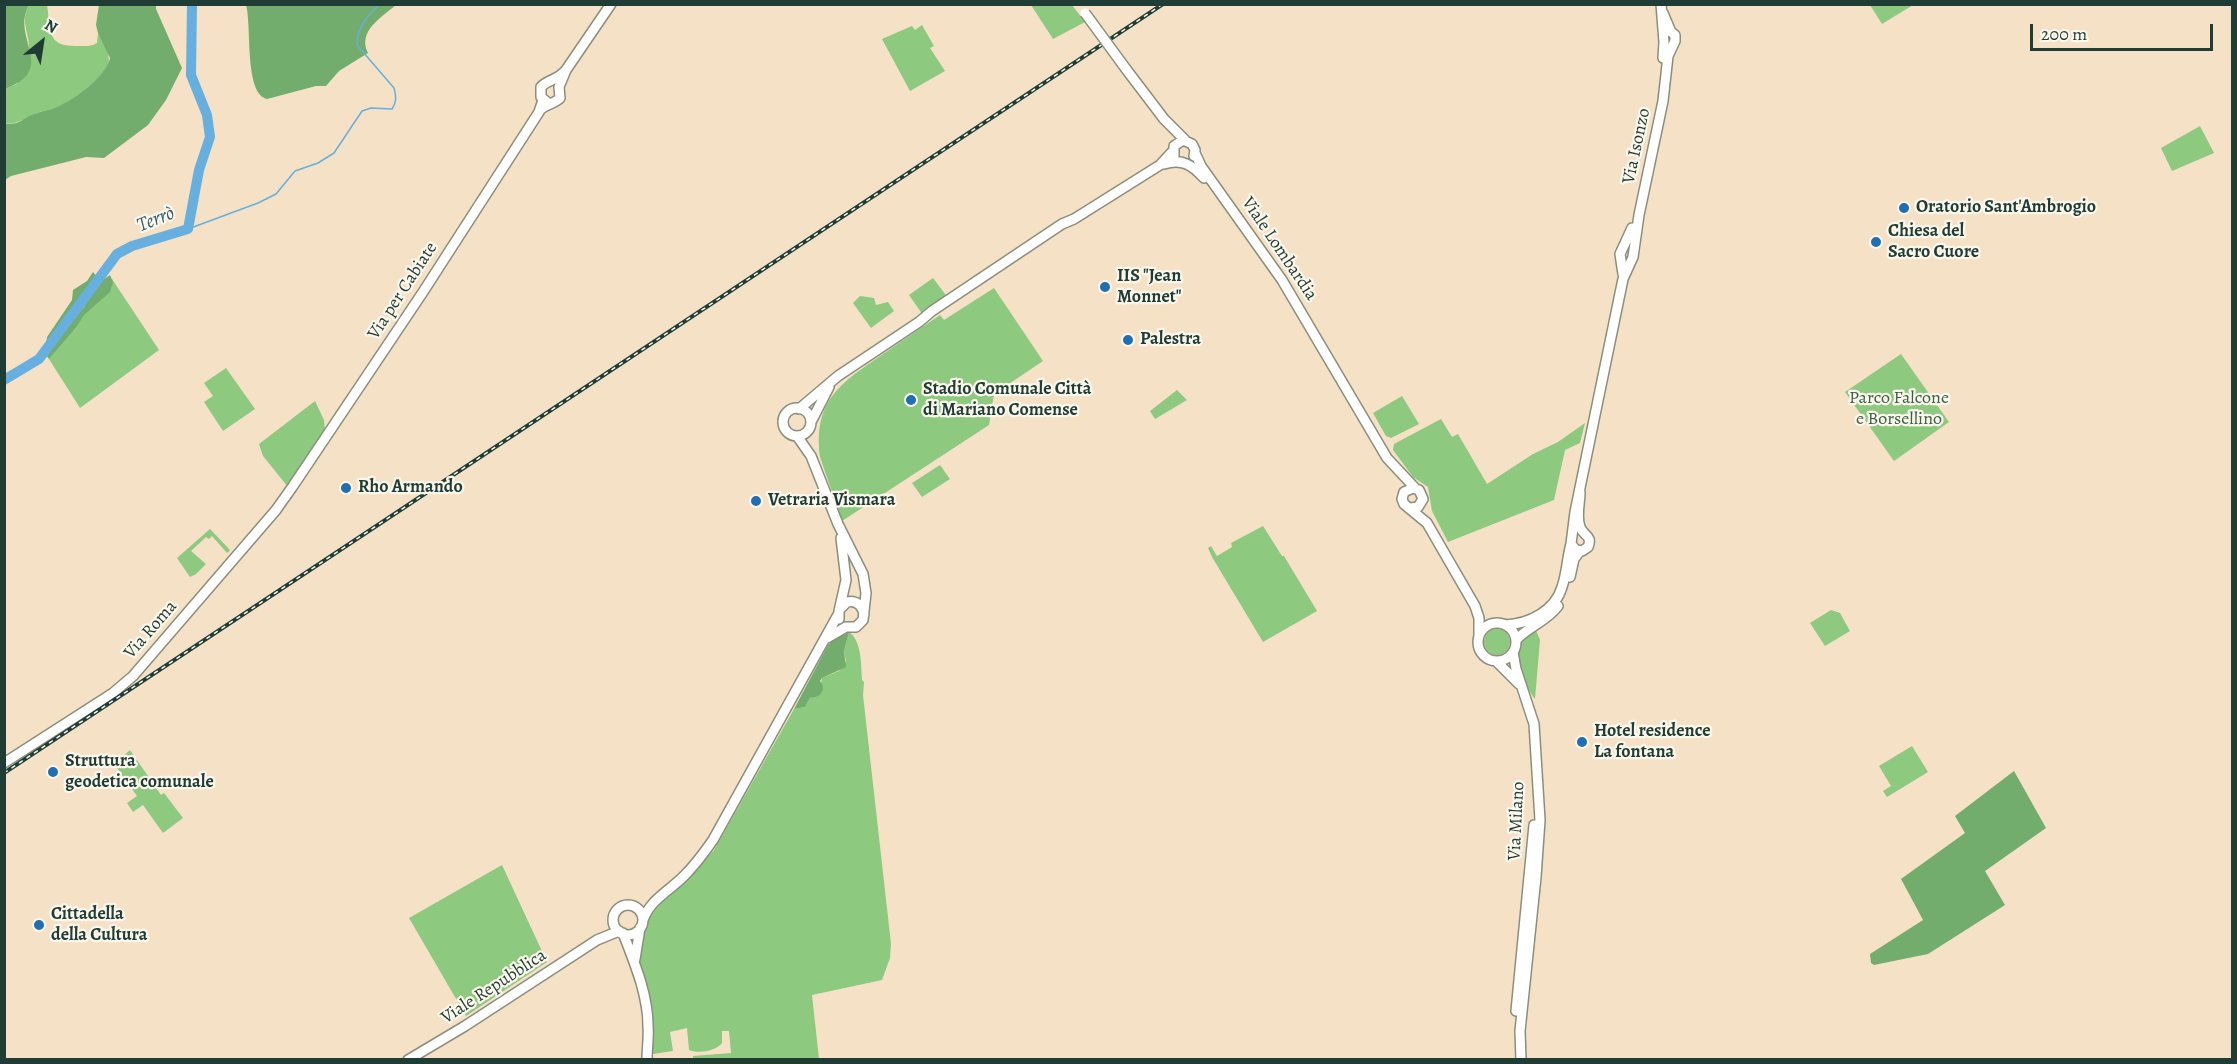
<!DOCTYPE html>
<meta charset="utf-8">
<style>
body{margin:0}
#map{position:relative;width:2237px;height:1064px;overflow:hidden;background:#f5e1c6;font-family:Alegreya,serif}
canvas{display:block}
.frame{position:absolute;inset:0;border:6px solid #1f3d34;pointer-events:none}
.north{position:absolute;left:12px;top:12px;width:60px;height:60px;-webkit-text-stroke:4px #fbf7ec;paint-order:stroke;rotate:30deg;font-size:16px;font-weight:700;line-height:24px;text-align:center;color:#1f3d34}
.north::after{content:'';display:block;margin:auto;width:21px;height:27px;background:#1f3d34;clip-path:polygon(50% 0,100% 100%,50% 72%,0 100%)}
.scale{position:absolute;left:2030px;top:24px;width:183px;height:27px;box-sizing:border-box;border:3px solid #1f3d34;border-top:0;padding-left:8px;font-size:18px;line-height:21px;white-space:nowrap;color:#1f3d34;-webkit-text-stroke:4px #fbf7ec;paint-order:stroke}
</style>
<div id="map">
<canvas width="2237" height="1064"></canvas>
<div class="frame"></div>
<div class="north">N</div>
<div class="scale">200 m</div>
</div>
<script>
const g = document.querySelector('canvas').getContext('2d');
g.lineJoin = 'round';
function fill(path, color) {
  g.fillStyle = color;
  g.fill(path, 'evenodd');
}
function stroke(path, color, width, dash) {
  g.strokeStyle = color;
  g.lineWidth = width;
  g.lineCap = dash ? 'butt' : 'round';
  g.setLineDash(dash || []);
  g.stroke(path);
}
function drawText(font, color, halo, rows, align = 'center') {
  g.font = font + ' Alegreya,serif';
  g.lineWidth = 4.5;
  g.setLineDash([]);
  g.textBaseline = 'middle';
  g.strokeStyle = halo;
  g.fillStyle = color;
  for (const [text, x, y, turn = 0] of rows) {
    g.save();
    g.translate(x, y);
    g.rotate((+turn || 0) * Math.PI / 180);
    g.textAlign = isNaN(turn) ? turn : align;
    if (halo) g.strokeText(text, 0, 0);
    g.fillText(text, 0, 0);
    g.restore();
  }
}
fill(new Path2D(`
 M 29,5 L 47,5 C 51,31 46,47 78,46 C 85,46 91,47 97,43 L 98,33 L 108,51 L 109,63 C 102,79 71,102 55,108 C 47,111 39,111 32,115 C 20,121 19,123 5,124 L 5,89 L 17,84 C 21,74 28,62 29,52 C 31,36 19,22 29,5 Z
 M 1031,5 L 1072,5 L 1085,22 L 1053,39 Z
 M 1870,5 L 1913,5 L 1882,24 Z
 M 922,25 L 934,46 L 930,48 L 945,71 L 910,91 L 882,39 L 912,26 L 915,30 Z
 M 2200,126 L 2214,153 L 2172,171 L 2161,148 Z
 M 933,278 L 948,298 L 923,315 L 909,295 Z
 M 112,279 L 159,350 L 80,408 L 49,359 L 105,283 Z
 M 994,288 L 1043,361 L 994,394 L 989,425 L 842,521 L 820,457 C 813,400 841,383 883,354 C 902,341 921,328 940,315 L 944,320 Z
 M 860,296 L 874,298 L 876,305 L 888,302 L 894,311 L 871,328 L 853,303 Z
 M 1901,354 L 1949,422 L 1894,461 L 1845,392 Z
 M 226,368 L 255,409 L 223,431 L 204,402 L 213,396 L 204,383 Z
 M 1177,390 L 1187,400 L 1155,419 L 1150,411 Z
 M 1402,396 L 1419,424 L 1391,438 L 1386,436 L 1373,413 Z
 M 315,401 L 324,420 L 325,431 L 288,487 L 263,456 L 259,444 Z
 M 1441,419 L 1452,437 L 1458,434 L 1487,484 L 1533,454 L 1558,442 L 1585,423 L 1580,443 L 1565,450 L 1554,500 L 1448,542 L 1432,511 L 1428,487 L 1413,477 L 1393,450 L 1394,444 Z
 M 940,465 L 950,479 L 922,497 L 912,483 Z
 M 1263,526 L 1282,556 L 1284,556 L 1317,611 L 1263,642 L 1212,557 L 1208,548 L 1211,546 L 1217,556 L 1232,547 L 1231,543 Z
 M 210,529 L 230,550 L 227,553 L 212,536 L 209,539 L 206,537 L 191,551 L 206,564 L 196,574 L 190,577 L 177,558 Z
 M 1831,610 L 1840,613 L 1850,631 L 1825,646 L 1810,623 Z
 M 1535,628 L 1540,640 L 1535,699 C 1525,686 1510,657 1520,641 C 1523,636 1531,631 1535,628 Z
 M1484 642a13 13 0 1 1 26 0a13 13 0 1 1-26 0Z
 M 849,632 C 862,641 861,665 862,680 L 864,682 L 863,695 L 891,944 L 890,958 L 882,980 L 812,995 L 819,1059 L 693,1059 L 693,1056 L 731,1053 L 729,1031 L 722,1031 L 722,1043 C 716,1051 698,1054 689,1050 L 687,1028 L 670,1032 L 673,1051 L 653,1054 L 652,1007 L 639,962 L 641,937 L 646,922 L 661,903 L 688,880 L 714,850 L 794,709 L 805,707 L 810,698 L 818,696 L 822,678 L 839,671 L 846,661 L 844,651 Z
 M 1912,746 L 1928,772 L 1887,797 L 1883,791 L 1891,786 L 1879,766 Z
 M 130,750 L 161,795 L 164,793 L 183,818 L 163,833 L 143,805 L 133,812 L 127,803 L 137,796 L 117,768 L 119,760 Z
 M 502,865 L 547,962 L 466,1016 L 409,918 Z`), '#8dc97e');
fill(new Path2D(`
 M 5,4 L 29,5 C 10,38 59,69 5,89 Z
 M 99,5 L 156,5 L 156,9 L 182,68 L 166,100 L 148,125 L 104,158 L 86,157 L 11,176 L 5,180 L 5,124 C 23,124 20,119 34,114 C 42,111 50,110 57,107 C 73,100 107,76 110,58 L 98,33 L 96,25 Z
 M 246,5 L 396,5 C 382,17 357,31 368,53 L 339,71 L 326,86 L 316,86 L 267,99 C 244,94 252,25 246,5 Z
 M 93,272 L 97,277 L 46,347 L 47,337 L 72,300 L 73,290 L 87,281 Z
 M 110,275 L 113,282 L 110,292 L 84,315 L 77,326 L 49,359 L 45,354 L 84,307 L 95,285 Z
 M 849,632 L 844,651 L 846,667 L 822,678 L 820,681 L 823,686 C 823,695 818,697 810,698 L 805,707 L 794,709 L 828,645 L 833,640 Z
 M 2014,771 L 2046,828 L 1985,871 L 2005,905 L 1928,954 L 1874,965 L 1871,963 L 1870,954 L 1923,920 L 1901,879 L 1965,833 L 1955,816 Z`), '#72ad6d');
stroke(new Path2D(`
 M 188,229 L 258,203 L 276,194 L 295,171 L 318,163 L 334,153 L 362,111 L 371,108 L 392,109 C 397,102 396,96 394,88 L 357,45 C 357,27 367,16 380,4`), '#66afde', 1.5);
stroke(new Path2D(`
 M 4,380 L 39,359 L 117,254 L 132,246 L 188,229 L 199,170 L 210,137 L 207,115 L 191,75 L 192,4`), '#66afde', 10);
const secondary = new Path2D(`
 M 1661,4 L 1664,42 L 1663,58
 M 1126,69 L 1164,119 L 1185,140
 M 548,103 L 541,97 L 541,87 C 547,80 557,80 564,72
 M 540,110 C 546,104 554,104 560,98 L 559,87 L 566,70 L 611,4
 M 1195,153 L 1201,166 L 1282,280 L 1387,458 L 1416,489
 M 1174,157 L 1174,146 L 1183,140 L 1192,144 L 1195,150 L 1194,156
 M 1164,164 C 1182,158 1192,165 1204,178
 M 1623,274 L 1620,254 L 1632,228
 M783 422a14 14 0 1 1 28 0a14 14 0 1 1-28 0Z
 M 799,409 L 838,376 L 919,322 L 932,311 L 1062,224 L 1074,219 L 1160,165 L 1172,152
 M 811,422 L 829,387
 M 797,436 L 811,456 L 838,524 L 863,574 L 866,593 L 863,620 L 856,627 L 846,627 L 827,638
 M 1580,492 C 1580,503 1576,516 1580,527 C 1583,536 1593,535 1588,547 L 1582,551 L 1576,550 L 1571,544 L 1575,512 L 1623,279 L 1633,257 L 1639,215 L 1663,101 L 1668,56 L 1675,41 L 1675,35 L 1671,32 L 1663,13
 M 1411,508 L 1418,507 L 1423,499 L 1419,490 L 1413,488 L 1404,492 L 1402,499 L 1404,504 L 1427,523 L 1475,606 L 1479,618 L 1479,636
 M 1570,577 L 1574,559 L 1580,551
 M 840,609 L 847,602 C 856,600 862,605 864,614
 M 839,619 L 839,611 L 846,580 L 841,538
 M1478 642a19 19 0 1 1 38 0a19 19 0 1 1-38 0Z
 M 1505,625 C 1529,624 1555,611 1562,587 C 1567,573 1567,558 1571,544
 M 1516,640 C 1529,626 1547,621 1558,606
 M 1513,652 L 1516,669 L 1534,724 L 1540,820 L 1536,877 L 1520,1031 L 1521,1060
 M 1496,661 L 1519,684
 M 4,763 L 113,693 L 133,676 L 276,510 L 293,486 L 423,292 L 539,112 L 543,100
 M613 920a15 15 0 1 1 30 0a15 15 0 1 1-30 0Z
 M 643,920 C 650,900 669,891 684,876 C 695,865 704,853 713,840 L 839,613
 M 623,933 C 634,962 648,994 648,1026 C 649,1037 647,1048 647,1060
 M 635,959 L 640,928
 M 1516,1011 L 1534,825
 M 408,1060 L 465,1026 L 597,940 L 619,931`);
stroke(secondary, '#8a8f7d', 12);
stroke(secondary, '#fff', 9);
const rail = new Path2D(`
 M 4,773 L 1163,4`);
stroke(rail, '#1f3d34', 4);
stroke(rail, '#fbf7ec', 1.5, [4.5]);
const secondaryBridge = new Path2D(`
 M 1085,13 L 1126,69`);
stroke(secondaryBridge, '#8a8f7d', 12, []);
stroke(secondaryBridge, '#fff', 9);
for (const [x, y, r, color] of [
 [1904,208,6,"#1f6fb2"],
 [1876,242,6,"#1f6fb2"],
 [1105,287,6,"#1f6fb2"],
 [1128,340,6,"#1f6fb2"],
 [911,400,6,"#1f6fb2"],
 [346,488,6,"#1f6fb2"],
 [756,501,6,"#1f6fb2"],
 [1582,742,6,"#1f6fb2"],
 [53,772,6,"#1f6fb2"],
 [39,925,6,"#1f6fb2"]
]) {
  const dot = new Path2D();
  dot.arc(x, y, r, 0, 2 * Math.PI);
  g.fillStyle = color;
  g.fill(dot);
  stroke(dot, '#fbf7ec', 2);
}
drawText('18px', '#1f3d34', '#fbf7ec', [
 ["Via Isonzo",1637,146,-78],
 ["Viale Lombardia",1279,249,56],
 ["Via per Cabiate",403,291,-57],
 ["Via Roma",151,630,-49],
 ["Via Milano",1517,821,-87],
 ["Viale Repubblica",494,987,-33]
]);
drawText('bold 18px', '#1f3d34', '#fbf7ec', [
 ["Oratorio Sant'Ambrogio",1916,208],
 ["Chiesa del",1888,232],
 ["Sacro Cuore",1888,253],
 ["IIS \"Jean",1117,277],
 ["Monnet\"",1117,298],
 ["Palestra",1140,340],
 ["Stadio Comunale Città",923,390],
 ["di Mariano Comense",923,411],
 ["Rho Armando",358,488],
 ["Vetraria Vismara",768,501],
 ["Hotel residence",1594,732],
 ["La fontana",1594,753],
 ["Struttura",65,762],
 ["geodetica comunale",65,783],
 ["Cittadella",51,915],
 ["della Cultura",51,936]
], 'left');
drawText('18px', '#3a6046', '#fbf7ec', [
 ["Parco Falcone",1899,399],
 ["e Borsellino",1899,420]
]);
drawText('italic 20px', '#345f67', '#fbf7ec', [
 ["Terrò",156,220,-22]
]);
</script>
